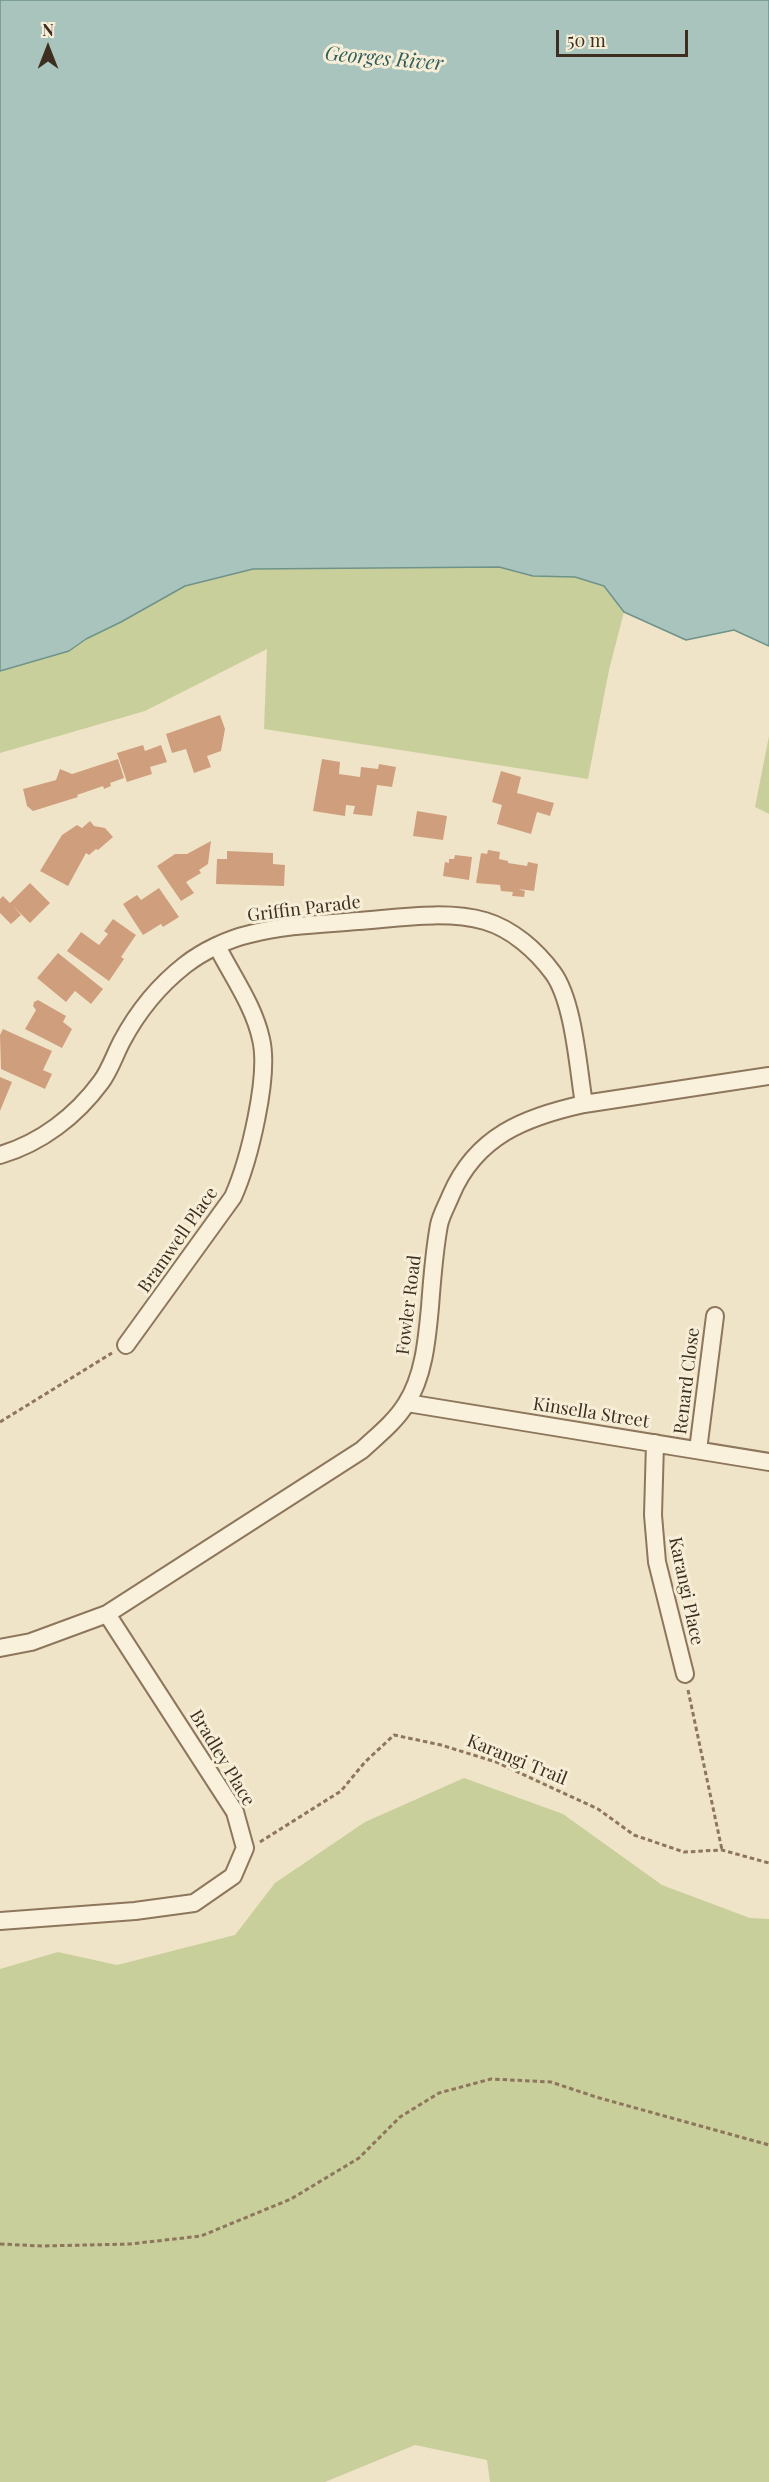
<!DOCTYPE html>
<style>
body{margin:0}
#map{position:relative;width:769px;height:2482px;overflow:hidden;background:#f0e4c8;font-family:"Playfair Display",serif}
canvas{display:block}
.north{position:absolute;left:18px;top:18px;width:60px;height:60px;-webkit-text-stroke:4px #f7eed8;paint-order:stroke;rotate:0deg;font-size:16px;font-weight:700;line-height:24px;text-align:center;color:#3d2e20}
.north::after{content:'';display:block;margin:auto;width:21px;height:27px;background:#3d2e20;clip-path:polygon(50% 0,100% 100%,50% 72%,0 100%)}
.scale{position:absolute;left:556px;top:30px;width:132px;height:27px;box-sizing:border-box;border:3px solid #3d2e20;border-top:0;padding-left:8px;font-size:18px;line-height:21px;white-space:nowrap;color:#3d2e20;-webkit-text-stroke:4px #f7eed8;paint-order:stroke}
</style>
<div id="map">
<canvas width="769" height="2482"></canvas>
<div class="north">N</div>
<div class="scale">50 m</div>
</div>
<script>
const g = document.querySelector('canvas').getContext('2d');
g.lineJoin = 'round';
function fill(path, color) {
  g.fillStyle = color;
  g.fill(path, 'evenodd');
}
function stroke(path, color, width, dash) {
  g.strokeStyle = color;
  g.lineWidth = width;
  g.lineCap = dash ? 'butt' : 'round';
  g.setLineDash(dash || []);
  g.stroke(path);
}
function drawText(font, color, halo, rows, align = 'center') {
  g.font = font + ' "Playfair Display",serif';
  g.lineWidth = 6;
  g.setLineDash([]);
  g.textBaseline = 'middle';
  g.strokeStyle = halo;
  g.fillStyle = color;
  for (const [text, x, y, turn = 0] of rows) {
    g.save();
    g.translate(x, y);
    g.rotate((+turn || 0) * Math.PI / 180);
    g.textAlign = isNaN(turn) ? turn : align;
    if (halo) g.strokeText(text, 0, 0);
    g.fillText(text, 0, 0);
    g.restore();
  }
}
fill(new Path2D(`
 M 499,567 L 533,576 L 575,576 L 604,586 L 624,612 L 609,670 L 588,779 L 264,729 L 267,649 L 145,711 L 0,753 L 0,671 L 69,651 L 86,639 L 121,622 L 185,586 L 253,569 Z
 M 769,736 L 769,814 L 755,807 Z
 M 464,1778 L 563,1814 L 662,1885 L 750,1918 L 769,1919 L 769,2482 L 490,2482 L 487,2460 L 415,2445 L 325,2482 L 0,2482 L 0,1969 L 58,1952 L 117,1965 L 235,1935 L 275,1883 L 365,1822 Z`), '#c9cf9b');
const water = new Path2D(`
 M 0,0 L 769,0 L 769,646 L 734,630 L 686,640 L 624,612 L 604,586 L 575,577 L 533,576 L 499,567 L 253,569 L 185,586 L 121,622 L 86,639 L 69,651 L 0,671 Z`);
fill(water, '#a9c4bc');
stroke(water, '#6f938a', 1.5);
fill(new Path2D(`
 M 220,715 L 225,729 L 221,751 L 207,756 L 211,767 L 194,773 L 186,749 L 172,753 L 166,734 Z
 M 143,745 L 145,751 L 161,745 L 167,762 L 150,767 L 152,774 L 127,782 L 117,753 Z
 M 118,759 L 124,778 L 110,783 L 111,786 L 104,789 L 103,786 L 77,795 L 78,797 L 33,811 L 27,806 L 23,789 L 56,780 L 60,769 L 72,774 Z
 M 322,759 L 340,762 L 339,774 L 360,777 L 361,767 L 378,769 L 379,764 L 396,767 L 392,787 L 377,785 L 372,816 L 353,814 L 355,806 L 346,805 L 345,816 L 313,811 Z
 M 501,771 L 521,777 L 517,793 L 554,803 L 550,816 L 537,812 L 531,834 L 497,824 L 502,805 L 492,802 Z
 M 417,811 L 447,816 L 443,840 L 413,836 Z
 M 90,821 L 94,826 L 105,828 L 113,837 L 98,850 L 96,849 L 89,855 L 86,853 L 68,886 L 40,871 L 62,835 L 77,825 L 82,828 Z
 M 211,841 L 208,864 L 199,870 L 201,873 L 186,882 L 194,893 L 181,901 L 157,866 L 175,854 L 187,854 Z
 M 488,850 L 500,852 L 499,859 L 508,861 L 508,863 L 527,866 L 528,862 L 538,864 L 534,891 L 518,889 L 525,891 L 524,897 L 512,896 L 513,892 L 501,891 L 500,885 L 476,883 L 481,853 L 487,854 Z
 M 227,851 L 273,853 L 273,864 L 285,865 L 284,886 L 216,884 L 217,859 L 227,859 Z
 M 455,855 L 472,857 L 469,880 L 443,876 L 445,862 L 449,863 L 449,859 L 454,859 Z
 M 30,883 L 50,903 L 30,923 L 13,906 L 21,915 L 11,924 L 0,913 L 0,899 L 3,896 L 10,903 Z
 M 159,888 L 179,917 L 163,927 L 161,924 L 143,935 L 123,904 L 137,895 L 141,900 Z
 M 113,919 L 136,935 L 121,957 L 124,959 L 109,981 L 67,951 L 81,932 L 99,945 L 108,934 L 104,931 Z
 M 58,953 L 103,989 L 91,1004 L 75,991 L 66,1002 L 37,978 Z
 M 38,1000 L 66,1016 L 63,1022 L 72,1029 L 62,1048 L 25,1029 L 36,1010 L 33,1006 L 34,1002 Z
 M 3,1029 L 52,1051 L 43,1070 L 52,1074 L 45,1089 L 1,1069 L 0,1035 Z
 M 0,1077 L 12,1082 L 0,1111 Z`), '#cf9f7d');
const street = new Path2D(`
 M 0,1155 C 41,1143 76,1116 101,1082 C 110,1070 115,1054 122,1041 C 138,1011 157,987 185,965 C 203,951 228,939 250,934 C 285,925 322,924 358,921 C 398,918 446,910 485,921 C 512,929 536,950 553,973 C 574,1002 578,1068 584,1104
 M 126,1345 L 233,1197 C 249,1161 270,1076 261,1039 C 254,1006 232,976 217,946
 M 407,1403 L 769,1462
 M 655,1443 L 653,1515 L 657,1562 L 685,1674
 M 698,1450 L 715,1316
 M 0,1648 L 31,1642 L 107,1614 L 362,1450 C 377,1436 395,1422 406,1404 C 424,1376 427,1339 430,1307 C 432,1280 434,1252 439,1225 C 441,1215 447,1205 451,1195 C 476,1136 525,1117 584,1104 L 769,1076
 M 0,1921 L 135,1911 L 194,1903 L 233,1876 L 245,1848 L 235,1812 L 107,1614`);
stroke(street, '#8d765c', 20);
stroke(new Path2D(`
 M 0,1422 L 112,1353
 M 688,1690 L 722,1850
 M 260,1842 L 341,1791 L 365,1762 L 394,1735 L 441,1745 L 496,1762 L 598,1809 L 634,1835 L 684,1852 L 722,1850 L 769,1863
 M 0,2244 L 42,2246 L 130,2244 L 201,2236 L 291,2199 L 359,2158 L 400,2117 L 439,2093 L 491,2079 L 551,2082 L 596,2097 L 769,2145`), '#8d765c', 3, [4.5, 3]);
stroke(street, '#faf1dc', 16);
drawText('18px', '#3d2e20', '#f7eed8', [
 ["Griffin Parade",304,909,-7],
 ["Bramwell Place",178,1240,-55],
 ["Fowler Road",409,1305,-83],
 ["Renard Close",687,1381,-83],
 ["Kinsella Street",591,1413,9],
 ["Karangi Place",686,1591,78],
 ["Bradley Place",222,1758,59],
 ["Karangi Trail",517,1760,22]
]);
drawText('italic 20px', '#2f5d5a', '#f7eed8', [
 ["Georges River",384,59,5]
]);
</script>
